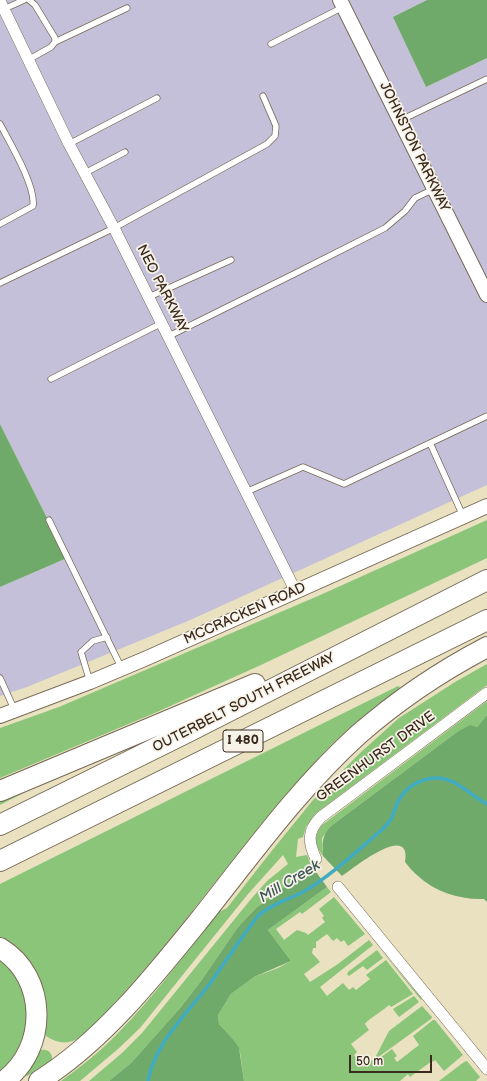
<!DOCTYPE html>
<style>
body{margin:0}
#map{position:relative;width:487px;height:1081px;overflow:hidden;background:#e9e1bf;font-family:"Balsamiq Sans",sans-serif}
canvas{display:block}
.scale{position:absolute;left:349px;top:1055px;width:83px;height:18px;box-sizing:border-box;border:2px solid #3b2a1e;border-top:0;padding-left:5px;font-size:12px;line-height:14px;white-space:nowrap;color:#3b2a1e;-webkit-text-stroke:3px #f7f3e8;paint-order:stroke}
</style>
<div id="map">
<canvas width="487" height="1081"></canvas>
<div class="scale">50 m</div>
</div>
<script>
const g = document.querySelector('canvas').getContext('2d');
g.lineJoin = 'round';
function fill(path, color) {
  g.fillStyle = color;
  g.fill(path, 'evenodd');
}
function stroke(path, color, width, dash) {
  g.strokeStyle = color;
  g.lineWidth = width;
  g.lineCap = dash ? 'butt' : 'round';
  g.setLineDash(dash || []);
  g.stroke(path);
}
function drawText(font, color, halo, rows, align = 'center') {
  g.font = font + ' "Balsamiq Sans",sans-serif';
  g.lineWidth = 3.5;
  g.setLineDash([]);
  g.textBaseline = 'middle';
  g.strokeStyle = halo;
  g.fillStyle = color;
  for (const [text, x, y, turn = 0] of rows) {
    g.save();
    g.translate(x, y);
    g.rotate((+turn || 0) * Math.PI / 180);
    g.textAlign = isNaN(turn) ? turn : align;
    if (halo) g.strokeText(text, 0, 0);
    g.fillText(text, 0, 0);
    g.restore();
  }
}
fill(new Path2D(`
 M 0,0 L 427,0 L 394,17 L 426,87 L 487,58 L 487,485 L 188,621 L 27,687 L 0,696 L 0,587 L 67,558 L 0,424 Z`), '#c5c0da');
fill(new Path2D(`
 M 487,520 L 487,558 L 263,664 L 157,712 L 0,778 L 0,728 L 59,707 L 318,596 Z
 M 487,664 L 487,685 L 315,814 L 306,827 L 303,837 L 298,839 L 296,857 L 307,855 L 311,865 L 284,887 L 256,908 L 238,927 L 201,981 L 181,1007 L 131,1063 L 109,1081 L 89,1081 L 122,1053 L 142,1033 L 251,899 L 267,881 L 288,864 L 283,855 L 248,894 L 140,1028 L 118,1049 L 80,1081 L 61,1081 C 82,1066 102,1050 120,1031 C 155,995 186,953 217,913 L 227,908 L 270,853 L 313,800 L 361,752 L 399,718 L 455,682 Z
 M 398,686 L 400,687 L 399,689 C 369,710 340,734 315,762 C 263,818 218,880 169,940 C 150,963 130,986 110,1008 C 101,1017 92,1029 82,1036 C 70,1045 58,1044 46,1036 L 0,940 L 0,884 Z
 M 487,701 L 487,715 L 477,727 L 457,732 L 331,826 L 322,838 L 323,856 C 315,846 313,836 322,825 Z
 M 43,783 L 0,805 L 0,801 Z
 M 327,887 L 331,892 L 302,914 L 300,912 L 276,929 L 284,940 L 297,930 L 306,933 L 308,935 L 325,922 L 322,918 L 324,916 L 319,909 L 334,897 L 365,934 L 348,946 L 344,940 L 341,942 L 337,938 L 333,941 L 327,934 L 316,942 L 316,948 L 313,948 L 312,953 L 320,962 L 304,974 L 310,982 L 338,964 L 369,940 L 373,945 L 320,987 L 327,996 L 343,983 L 349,990 L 353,987 L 356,990 L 370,979 L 366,975 L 386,960 L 413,994 L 391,1007 L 389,1005 C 384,1010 367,1020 365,1024 L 369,1030 L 351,1044 L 357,1052 L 354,1055 L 363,1067 L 375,1058 L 377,1060 L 392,1049 L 397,1056 L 394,1058 L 397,1062 L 419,1045 L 413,1036 L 433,1020 L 435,1020 L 463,1055 L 444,1071 L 435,1060 L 433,1062 L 432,1061 L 410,1077 L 408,1074 L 400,1081 L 244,1081 L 240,1052 L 232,1038 L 219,1024 L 218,1015 L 231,994 L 254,977 L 278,968 L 291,961 L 268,930 Z
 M 379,948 L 422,999 L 421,1000 Z
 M 377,950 L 383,958 L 367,970 L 363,966 L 349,976 L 347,974 L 348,972 Z
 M 0,960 C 4,963 8,966 12,970 C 32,994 31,1028 17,1055 C 13,1062 5,1068 0,1074 Z
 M 414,996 L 419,1002 L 399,1017 L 393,1009 Z
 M 422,1006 L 432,1017 L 431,1019 L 377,1058 L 376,1056 L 389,1031 Z
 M 41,1050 C 49,1049 53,1054 52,1061 L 46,1065 L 44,1065 L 27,1076 L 24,1074 L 38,1053 Z
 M 467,1061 L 480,1077 L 476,1081 L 439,1081 L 464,1062 Z`), '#8ac57a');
fill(new Path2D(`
 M 427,0 L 487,0 L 487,58 L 426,87 L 393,17 Z
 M 0,424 L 67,558 L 0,587 Z
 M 487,715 L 487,902 L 484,899 C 461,900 435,892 418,876 C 413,872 409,867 405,862 C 412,821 353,868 342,876 L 323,856 C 323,842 321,837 331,826 L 457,732 L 470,725 L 477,727 Z
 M 311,865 L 327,887 L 268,930 L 291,961 L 254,977 L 231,994 L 218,1015 L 219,1024 L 232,1038 L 239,1048 L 244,1081 L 109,1081 L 131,1063 L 181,1007 L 201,981 L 238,927 L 256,908 L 284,887 Z`), '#6faa6a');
stroke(new Path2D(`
 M 148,1081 C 155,1041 191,1010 214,978 C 222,966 230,955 238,943 C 245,934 252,922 260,914 C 273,904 289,899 303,892 C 328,878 355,853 377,834 C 382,830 388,824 391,819 C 394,813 395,807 398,802 C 404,790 415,782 428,779 C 452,773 468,794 487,804`), '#41abc1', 3.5);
const service = new Path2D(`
 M 4,9 L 24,0
 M 55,42 L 127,8
 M 271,44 L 343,7
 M 28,60 L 51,47 L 55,42 L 55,38 L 35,5 L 29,0
 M 401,120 L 487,79
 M 0,124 C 10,143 36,186 33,206 L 0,224
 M 69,144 L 157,98
 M 85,173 L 125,152
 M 0,283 L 114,228 L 267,144 L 275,136 L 276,126 L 263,96
 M 149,297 L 231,260
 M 169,336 L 296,273 L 385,228 L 405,211 L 415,198 L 434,189
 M 51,379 L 162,323
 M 430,443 L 463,516
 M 246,492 L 303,467 L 344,484 L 487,416
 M 49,520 L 122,669
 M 0,678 L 15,711
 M 90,682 L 81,652 L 93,641 L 107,637`);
const minor = new Path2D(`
 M 0,1 L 69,144 L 114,228 L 296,592
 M 316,859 C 308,842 307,831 321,817 L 487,693
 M 338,887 L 487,1069`);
const tertiary = new Path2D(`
 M 340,0 L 487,295
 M 0,716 L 90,682 L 147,658 L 487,506`);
const motorway = new Path2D(`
 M 0,791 L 255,684
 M 0,825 L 186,733 L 487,580
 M 0,861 L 487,620
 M 0,948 C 48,977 48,1049 4,1081
 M 39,1081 C 102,1042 155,975 201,918 C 251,855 299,788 359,734 C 398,700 441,671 487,647`);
stroke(service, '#786a56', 7);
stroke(minor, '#786a56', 12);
stroke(tertiary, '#786a56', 16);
stroke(motorway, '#786a56', 22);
stroke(service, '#fff', 5.5);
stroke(minor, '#fff', 11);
stroke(tertiary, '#fff', 14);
stroke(motorway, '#fff', 20);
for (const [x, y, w] of [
 [243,741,40]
]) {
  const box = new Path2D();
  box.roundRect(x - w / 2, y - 11, w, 22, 3);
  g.fillStyle = '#f7f3e8';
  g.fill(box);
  stroke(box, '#3b2a1e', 1);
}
drawText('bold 13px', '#3b2a1e', null, [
 ["I 480",243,741]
]);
drawText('14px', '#3b2a1e', '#f7f3e8', [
 ["JOHNSTON PARKWAY",414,147,64],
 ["NEO PARKWAY",162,289,63],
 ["MCCRACKEN ROAD",245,614,-24],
 ["OUTERBELT SOUTH FREEWAY",244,703,-27],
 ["GREENHURST DRIVE",376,757,-36]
]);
drawText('italic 15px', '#3d5757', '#f7f3e8', [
 ["Mill Creek",290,882,-31]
]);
</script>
